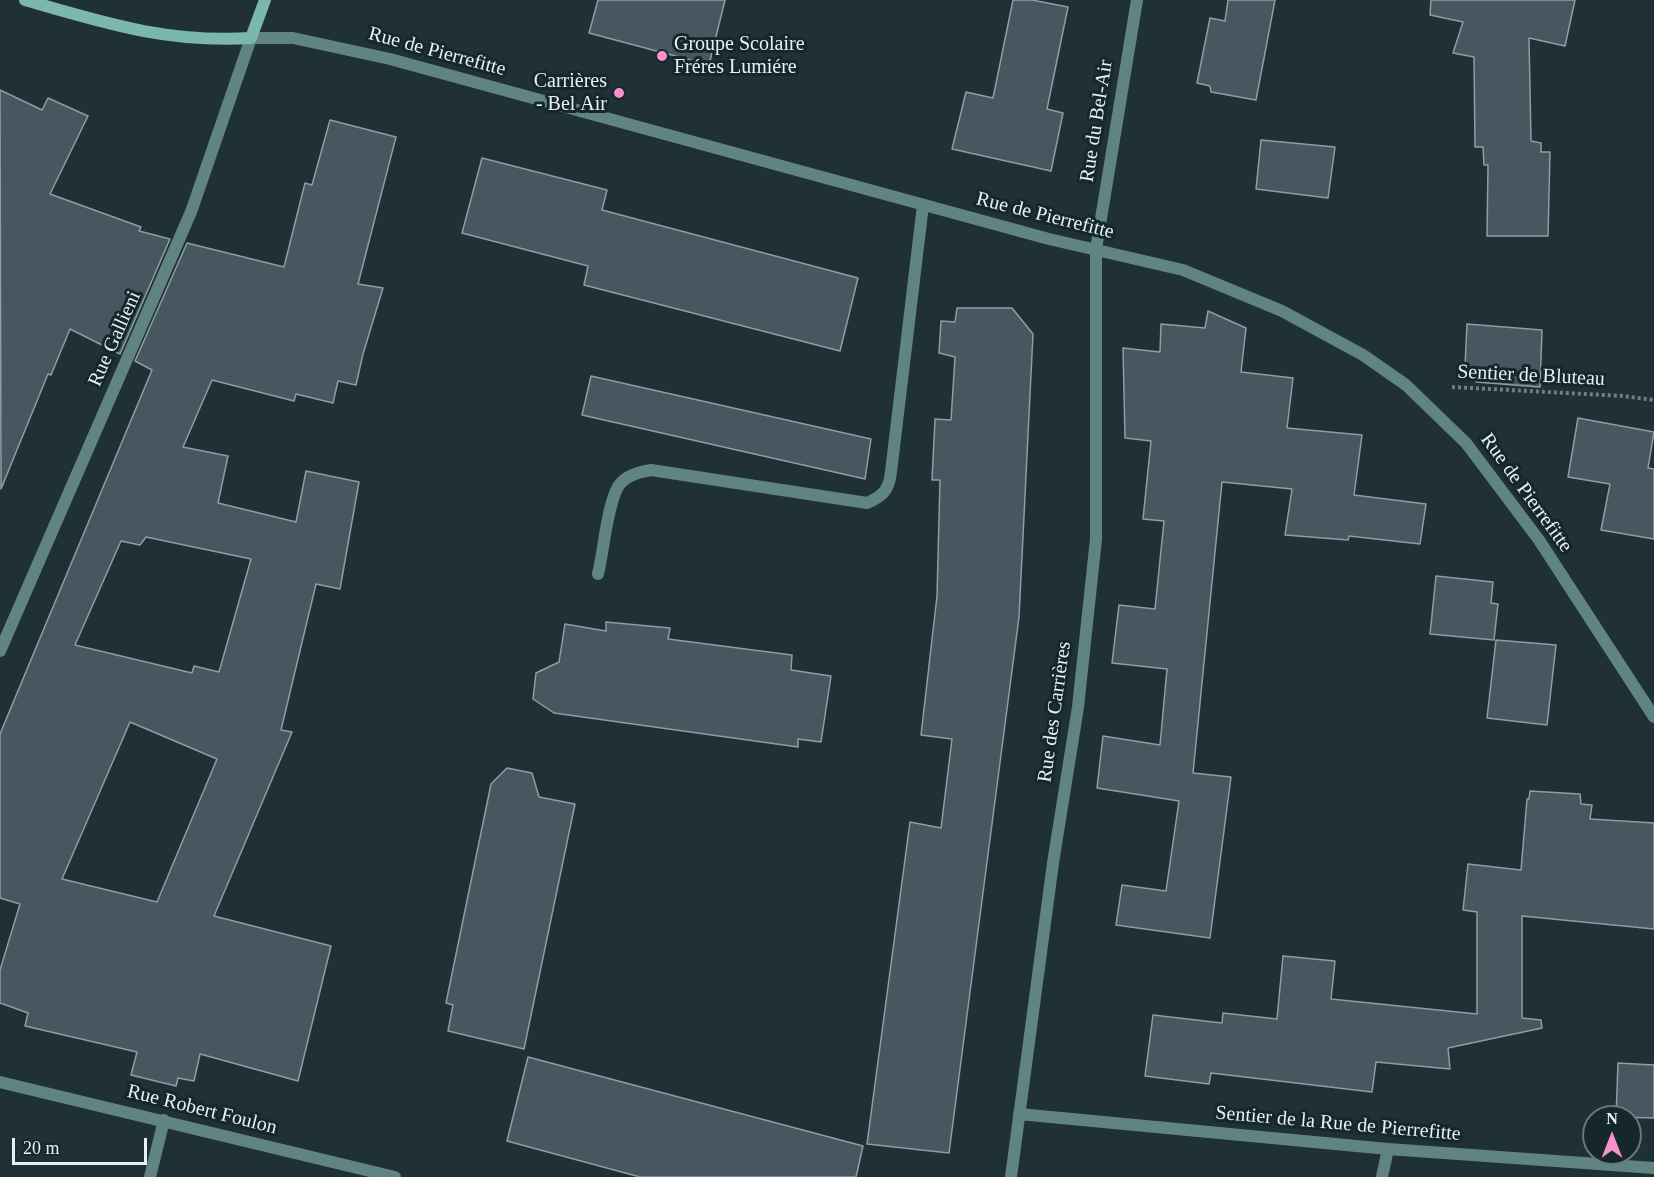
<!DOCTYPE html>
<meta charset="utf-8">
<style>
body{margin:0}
#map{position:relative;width:1654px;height:1177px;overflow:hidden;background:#1f3135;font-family:Georgia,serif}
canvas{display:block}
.north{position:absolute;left:1582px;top:1105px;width:60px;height:60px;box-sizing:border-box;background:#16272b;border:2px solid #69787b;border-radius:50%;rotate:0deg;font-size:16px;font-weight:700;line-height:24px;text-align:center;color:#e6f1f3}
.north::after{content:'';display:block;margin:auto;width:21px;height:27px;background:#f890cb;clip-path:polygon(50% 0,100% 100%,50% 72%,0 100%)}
.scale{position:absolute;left:12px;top:1138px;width:135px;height:27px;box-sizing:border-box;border:3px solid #e6f1f3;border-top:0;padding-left:8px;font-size:18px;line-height:21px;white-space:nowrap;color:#e6f1f3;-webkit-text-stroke:4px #16272b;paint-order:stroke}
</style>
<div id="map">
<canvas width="1654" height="1177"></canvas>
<div class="north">N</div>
<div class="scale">20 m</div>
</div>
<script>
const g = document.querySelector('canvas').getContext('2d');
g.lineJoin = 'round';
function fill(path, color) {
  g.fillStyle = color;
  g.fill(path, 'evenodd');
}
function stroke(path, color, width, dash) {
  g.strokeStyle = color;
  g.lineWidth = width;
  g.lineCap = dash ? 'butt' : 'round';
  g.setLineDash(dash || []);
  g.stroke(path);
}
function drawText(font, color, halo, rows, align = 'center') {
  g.font = font + ' Georgia,serif';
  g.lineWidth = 6;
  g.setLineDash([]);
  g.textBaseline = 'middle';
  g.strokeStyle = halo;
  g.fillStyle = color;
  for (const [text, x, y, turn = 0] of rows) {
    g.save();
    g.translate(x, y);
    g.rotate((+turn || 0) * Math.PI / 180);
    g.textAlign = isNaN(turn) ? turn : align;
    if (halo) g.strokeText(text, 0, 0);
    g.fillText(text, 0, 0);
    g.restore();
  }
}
const building = new Path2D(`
 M 598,0 L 725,0 L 709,65 L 589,33 Z
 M 1013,0 L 1032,0 L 1068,7 L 1047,109 L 1063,113 L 1051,171 L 952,149 L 966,92 L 993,98 Z
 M 1228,0 L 1275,0 L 1256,100 L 1211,92 L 1210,86 L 1197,83 L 1210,18 L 1225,21 Z
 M 1431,0 L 1575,0 L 1565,46 L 1529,38 L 1531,141 L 1541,143 L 1541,152 L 1550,152 L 1548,236 L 1487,236 L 1488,165 L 1484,165 L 1483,147 L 1475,147 L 1474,57 L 1453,53 L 1463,22 L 1430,15 Z
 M 0,90 L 42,110 L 48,98 L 88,116 L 50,194 L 141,227 L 139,231 L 170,239 L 120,354 L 70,329 L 51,375 L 48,374 L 1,489 Z
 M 330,120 L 396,137 L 358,284 L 383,288 L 363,354 L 356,385 L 338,381 L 333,403 L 296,394 L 294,401 L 212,380 L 183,447 L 228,456 L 218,503 L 296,522 L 306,471 L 359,482 L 340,589 L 316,584 L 281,730 L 292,732 L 214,916 L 331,946 L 298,1081 L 200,1054 L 194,1081 L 178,1078 L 176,1086 L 131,1075 L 137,1052 L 25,1026 L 28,1013 L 0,1003 L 0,970 L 20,904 L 0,898 L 0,734 L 152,370 L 135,361 L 187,243 L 284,267 L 305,183 L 312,185 ZM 146,537 L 251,559 L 219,672 L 194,666 L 192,673 L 75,645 L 121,541 L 140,545 ZM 130,722 L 217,759 L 157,902 L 62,879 Z
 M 1261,140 L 1335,147 L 1328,198 L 1256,189 Z
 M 482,158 L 607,190 L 602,210 L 858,278 L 840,351 L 584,285 L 588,266 L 462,233 Z
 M 957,308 L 1012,308 L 1033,334 L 1019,617 L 949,1153 L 867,1144 L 910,822 L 941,828 L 952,739 L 921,735 L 937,596 L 940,480 L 932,480 L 935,419 L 951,420 L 955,357 L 939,353 L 941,321 L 955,322 Z
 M 1208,311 L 1246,328 L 1241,372 L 1293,378 L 1287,428 L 1362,435 L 1354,495 L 1426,504 L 1420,544 L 1349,536 L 1348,540 L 1285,535 L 1292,489 L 1222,482 L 1193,773 L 1231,777 L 1210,938 L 1116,925 L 1122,885 L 1166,891 L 1179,801 L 1097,788 L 1103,736 L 1160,745 L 1167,669 L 1112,663 L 1119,605 L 1155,609 L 1164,521 L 1143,519 L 1151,441 L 1125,438 L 1123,348 L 1160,352 L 1161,324 L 1205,328 Z
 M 1467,324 L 1542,330 L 1540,387 L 1476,382 L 1477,369 L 1465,367 Z
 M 591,376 L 871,439 L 865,479 L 582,415 Z
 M 1578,418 L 1654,432 L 1648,468 L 1654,469 L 1654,539 L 1601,530 L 1610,484 L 1568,477 Z
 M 1436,576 L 1493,582 L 1491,603 L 1498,604 L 1494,640 L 1430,634 Z
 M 606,622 L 670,628 L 668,639 L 792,655 L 791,670 L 831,676 L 821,742 L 798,739 L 798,747 L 554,713 L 533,699 L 536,673 L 559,662 L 565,624 L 606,631 Z
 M 1496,640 L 1556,645 L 1547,725 L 1487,718 Z
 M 507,768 L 532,773 L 539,797 L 575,804 L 524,1049 L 448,1031 L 453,1005 L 446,1003 L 491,784 Z
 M 1530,791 L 1580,794 L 1581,804 L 1592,805 L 1590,819 L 1654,823 L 1654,929 L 1522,916 L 1522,1018 L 1541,1020 L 1542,1028 L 1448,1048 L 1450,1069 L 1376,1062 L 1372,1092 L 1211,1073 L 1209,1084 L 1145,1076 L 1153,1015 L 1222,1023 L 1223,1013 L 1277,1019 L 1283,956 L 1335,961 L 1331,999 L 1477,1014 L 1477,912 L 1463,910 L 1468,864 L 1521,870 L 1527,799 L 1529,799 Z
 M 528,1057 L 863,1146 L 856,1177 L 640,1177 L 507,1141 Z
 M 1618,1063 L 1654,1065 L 1654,1118 L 1616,1117 Z`);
fill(building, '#485660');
stroke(building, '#8e9da8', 1.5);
stroke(new Path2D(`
 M 1452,387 L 1623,396 L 1654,400`), '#6f7e81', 4, [3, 3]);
stroke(new Path2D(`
 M 598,574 C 604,549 606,514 616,491 C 621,477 638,472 651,470 L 867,503 C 883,496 889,490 891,472 L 923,205
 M 150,1177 L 164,1120`), '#608580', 12);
stroke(new Path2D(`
 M 0,1082 L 395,1177
 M 1019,1114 L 1388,1149 L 1654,1168
 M 1011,1177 L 1053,863 L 1078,707 L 1096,539 L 1096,249 L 1137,0
 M 1382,1177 L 1388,1149`), '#608580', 12);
stroke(new Path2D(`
 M 0,651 L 191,212 L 251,38 L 293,38 L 390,59 L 1049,239 L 1183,270 L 1282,311 L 1363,355 L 1406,385 L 1466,443 L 1539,540 L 1654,717`), '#608580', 12);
stroke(new Path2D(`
 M 25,0 C 105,23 166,43 251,38 L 265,0`), '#7bb6af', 12);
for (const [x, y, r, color] of [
 [662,56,6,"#f890cb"],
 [619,93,6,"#f890cb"]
]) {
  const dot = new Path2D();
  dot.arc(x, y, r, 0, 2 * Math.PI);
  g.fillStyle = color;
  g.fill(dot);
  stroke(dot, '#16272b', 2);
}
drawText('20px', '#e6f1f3', '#16272b', [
 ["Groupe Scolaire",674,45],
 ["Fréres Lumiére",674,68],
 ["Carrières",607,82,"right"],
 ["- Bel Air",607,105,"right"]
], 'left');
drawText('20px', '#e6f1f3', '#16272b', [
 ["Rue de Pierrefitte",437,52,15],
 ["Rue du Bel-Air",1097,121,-81],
 ["Rue de Pierrefitte",1045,216,14],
 ["Rue Gallieni",115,339,-66],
 ["Sentier de Bluteau",1531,376,3],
 ["Rue de Pierrefitte",1526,493,54],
 ["Rue des Carrières",1055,712,-82],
 ["Rue Robert Foulon",202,1110,14],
 ["Sentier de la Rue de Pierrefitte",1338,1124,5]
]);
</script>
